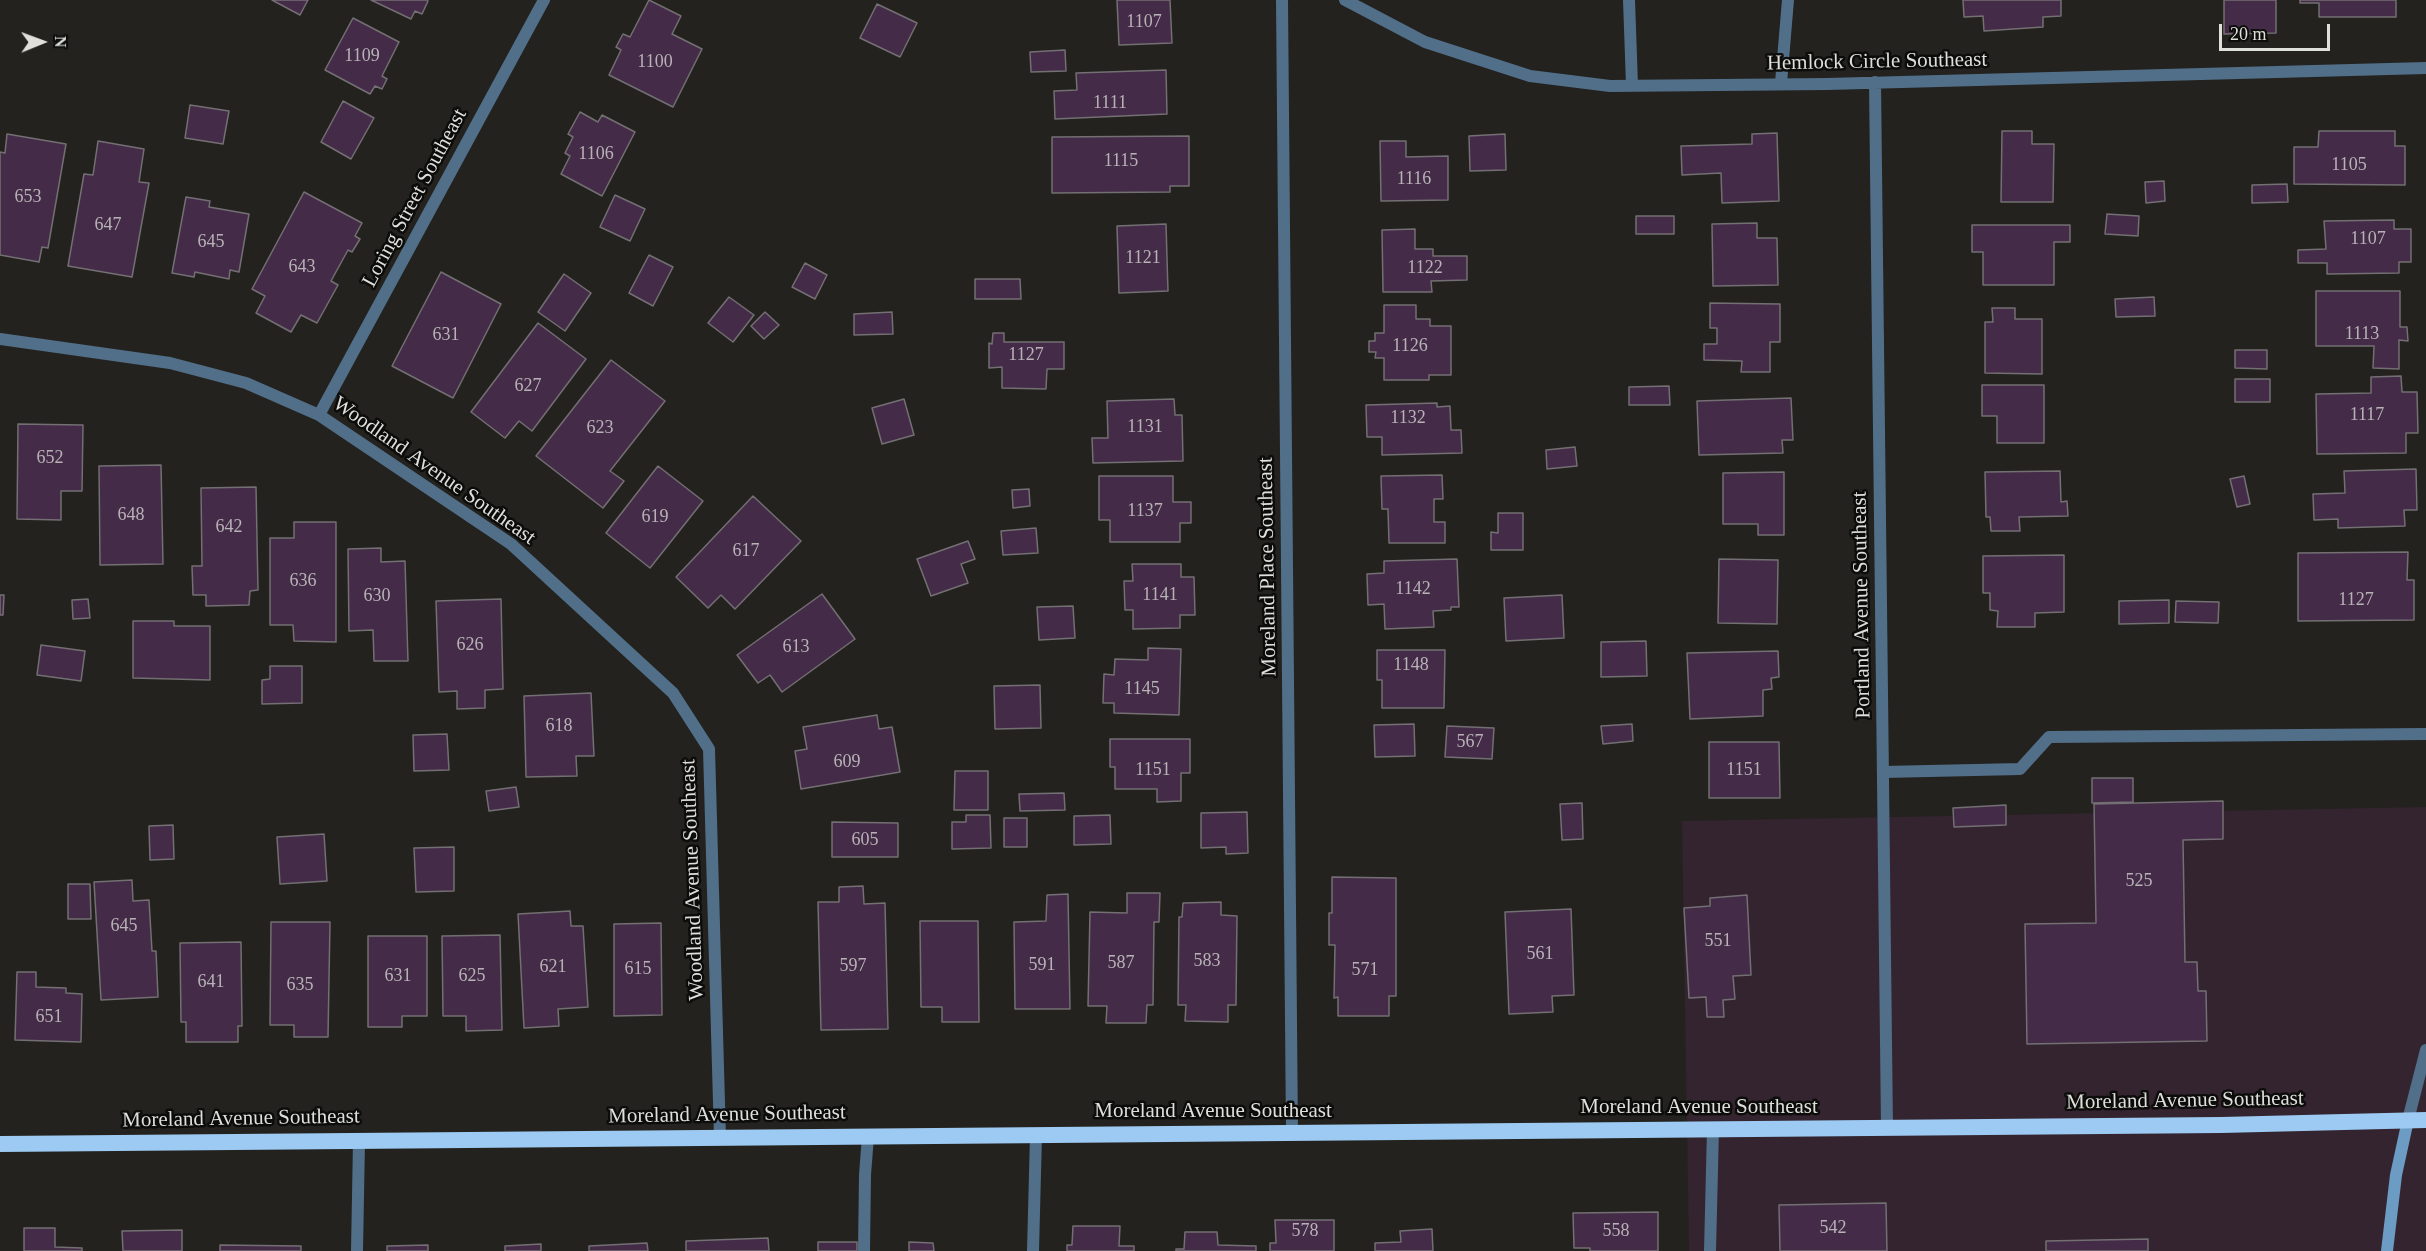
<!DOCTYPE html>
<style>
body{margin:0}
#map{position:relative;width:2426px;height:1251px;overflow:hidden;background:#23221e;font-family:"Times New Roman",serif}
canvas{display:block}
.north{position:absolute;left:12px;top:12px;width:60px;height:60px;-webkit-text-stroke:4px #0c0c0a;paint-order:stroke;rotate:89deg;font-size:16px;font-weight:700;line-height:24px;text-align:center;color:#dfdfdc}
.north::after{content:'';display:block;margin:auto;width:21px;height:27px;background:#dfdfdc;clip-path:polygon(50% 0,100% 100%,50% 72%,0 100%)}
.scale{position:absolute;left:2219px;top:24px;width:111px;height:27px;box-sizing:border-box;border:3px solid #dfdfdc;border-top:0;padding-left:8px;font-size:18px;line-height:21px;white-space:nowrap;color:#dfdfdc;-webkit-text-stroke:4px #0c0c0a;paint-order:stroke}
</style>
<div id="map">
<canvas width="2426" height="1251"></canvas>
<div class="north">N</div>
<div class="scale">20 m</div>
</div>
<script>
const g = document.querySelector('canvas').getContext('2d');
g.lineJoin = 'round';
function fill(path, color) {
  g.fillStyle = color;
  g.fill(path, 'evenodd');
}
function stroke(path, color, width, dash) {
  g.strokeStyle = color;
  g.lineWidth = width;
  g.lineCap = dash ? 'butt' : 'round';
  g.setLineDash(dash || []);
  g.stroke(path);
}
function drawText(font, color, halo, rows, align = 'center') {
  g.font = font + ' "Times New Roman",serif';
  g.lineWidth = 5;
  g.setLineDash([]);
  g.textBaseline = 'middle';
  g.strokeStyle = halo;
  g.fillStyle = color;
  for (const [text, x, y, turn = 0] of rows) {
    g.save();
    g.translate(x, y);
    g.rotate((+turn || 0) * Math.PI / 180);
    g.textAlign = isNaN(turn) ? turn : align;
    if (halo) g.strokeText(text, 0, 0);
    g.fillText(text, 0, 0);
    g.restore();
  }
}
fill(new Path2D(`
 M 2426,807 L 2426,1251 L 1689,1251 L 1682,821 Z`), '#33242f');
const building = new Path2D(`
 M 272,0 L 308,0 L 300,15 Z
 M 371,0 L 427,0 L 428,1 L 422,14 L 415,11 L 411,19 Z
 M 649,0 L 681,16 L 672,34 L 702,49 L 673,107 L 609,75 L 621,50 L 616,47 L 623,34 L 630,37 Z
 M 1117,0 L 1170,0 L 1172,43 L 1119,45 Z
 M 1963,0 L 2061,0 L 2061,16 L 2043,17 L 2043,27 L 1984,31 L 1983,16 L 1964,17 Z
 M 2224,0 L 2276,0 L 2276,33 L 2224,34 Z
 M 2300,0 L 2396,0 L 2396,17 L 2319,17 L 2319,3 L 2300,3 Z
 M 877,4 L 917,23 L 900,57 L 860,38 Z
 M 353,18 L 399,42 L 382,76 L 387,79 L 382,89 L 375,86 L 370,94 L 325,70 Z
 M 1065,50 L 1066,71 L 1031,72 L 1030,52 Z
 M 1166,70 L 1167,114 L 1055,119 L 1054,91 L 1077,90 L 1076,73 Z
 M 343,101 L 374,118 L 351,159 L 321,142 Z
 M 190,105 L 229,111 L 223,144 L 185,138 Z
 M 580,112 L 598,122 L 602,115 L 635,132 L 602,196 L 561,174 L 570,156 L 565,153 L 573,137 L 568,134 Z
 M 2002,131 L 2032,131 L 2032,144 L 2054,144 L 2053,202 L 2001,202 Z
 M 2319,131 L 2395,131 L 2395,146 L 2405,146 L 2405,185 L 2294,184 L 2294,147 L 2318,147 Z
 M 1777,133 L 1779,201 L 1722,203 L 1721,173 L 1682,175 L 1681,146 L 1752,144 L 1752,134 Z
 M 7,134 L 66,144 L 48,248 L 42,247 L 39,262 L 0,255 L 0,152 L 5,153 Z
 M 1505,134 L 1506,170 L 1470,171 L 1469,136 Z
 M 1189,136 L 1189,186 L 1170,186 L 1170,192 L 1052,193 L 1052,137 Z
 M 98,141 L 144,149 L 139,182 L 149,183 L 132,277 L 68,266 L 84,174 L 93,175 Z
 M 1380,141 L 1406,141 L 1406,157 L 1448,156 L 1448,200 L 1381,201 Z
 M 2164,181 L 2165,201 L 2146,203 L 2145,182 Z
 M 2287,184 L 2288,202 L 2252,203 L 2252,185 Z
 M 304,192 L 362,223 L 355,236 L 360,239 L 352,252 L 348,250 L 331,281 L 338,285 L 317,323 L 301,315 L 291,332 L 256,313 L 265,296 L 252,289 Z
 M 615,195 L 645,209 L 630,241 L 600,227 Z
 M 186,197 L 210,201 L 209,207 L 249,214 L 239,272 L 230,270 L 229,279 L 195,272 L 194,277 L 172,273 Z
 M 2107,214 L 2139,216 L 2138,236 L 2105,234 Z
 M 1636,216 L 1674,216 L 1674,234 L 1636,234 Z
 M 2394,220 L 2394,229 L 2411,229 L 2411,262 L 2399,262 L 2399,273 L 2327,274 L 2327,263 L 2298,263 L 2298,250 L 2326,249 L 2324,221 Z
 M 1757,223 L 1757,238 L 1777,238 L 1778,285 L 1713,286 L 1712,224 Z
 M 1166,224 L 1168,291 L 1119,293 L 1117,226 Z
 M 1972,225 L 2070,225 L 2070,242 L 2054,242 L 2054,285 L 1983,285 L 1983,252 L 1972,252 Z
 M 1415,229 L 1415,249 L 1433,249 L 1433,256 L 1467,256 L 1467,280 L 1431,281 L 1432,292 L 1383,292 L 1382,230 Z
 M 649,255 L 673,267 L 653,306 L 629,293 Z
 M 805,263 L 827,275 L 815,299 L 792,287 Z
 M 441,272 L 501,304 L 453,398 L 392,366 Z
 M 564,274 L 591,293 L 565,331 L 538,312 Z
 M 975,279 L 1020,279 L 1021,299 L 975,299 Z
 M 2316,291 L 2400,291 L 2400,327 L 2407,327 L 2408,341 L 2399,340 L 2399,369 L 2373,368 L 2374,346 L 2316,346 Z
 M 729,297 L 754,315 L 733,342 L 708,323 Z
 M 2154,297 L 2155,316 L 2116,317 L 2115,299 Z
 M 1710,303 L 1780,304 L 1780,342 L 1770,342 L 1770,372 L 1741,372 L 1742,361 L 1704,360 L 1704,344 L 1717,344 L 1717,328 L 1710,328 Z
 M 1384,305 L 1416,305 L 1416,319 L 1430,319 L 1430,326 L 1451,326 L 1451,375 L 1429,375 L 1429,380 L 1384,380 L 1384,358 L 1375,358 L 1376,352 L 1369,352 L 1369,341 L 1375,341 L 1375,333 L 1384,333 Z
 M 1992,308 L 2015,308 L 2015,319 L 2042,319 L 2042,374 L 1985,373 L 1985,322 L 1993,322 Z
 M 765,312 L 779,325 L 764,339 L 751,326 Z
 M 892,312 L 893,334 L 854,335 L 854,314 Z
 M 538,323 L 586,359 L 532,431 L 519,421 L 505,438 L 471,412 Z
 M 993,333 L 1004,333 L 1004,342 L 1064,342 L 1064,369 L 1047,369 L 1046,389 L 1002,388 L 1002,367 L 989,368 L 989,343 L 992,344 Z
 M 2235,350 L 2267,350 L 2267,369 L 2235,368 Z
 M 611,360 L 665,401 L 610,471 L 624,481 L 603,508 L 536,456 Z
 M 2401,376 L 2402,392 L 2417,392 L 2418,433 L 2406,433 L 2406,453 L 2317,454 L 2316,394 L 2371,393 L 2371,377 Z
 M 2235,379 L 2270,379 L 2270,402 L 2235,402 Z
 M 1982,385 L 2044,385 L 2044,443 L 1997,443 L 1997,416 L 1982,416 Z
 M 1669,386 L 1670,405 L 1629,405 L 1629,387 Z
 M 1791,398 L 1793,440 L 1782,440 L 1783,453 L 1699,455 L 1697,401 Z
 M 904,399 L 914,435 L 882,444 L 872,408 Z
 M 1174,399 L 1175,415 L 1182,415 L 1183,461 L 1093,463 L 1092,438 L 1108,438 L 1107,401 Z
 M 1437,403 L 1437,407 L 1450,406 L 1451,430 L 1461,430 L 1462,453 L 1382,455 L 1382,437 L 1367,437 L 1366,405 Z
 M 18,424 L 83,425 L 82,491 L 61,491 L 61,520 L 17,519 Z
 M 1575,447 L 1577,466 L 1547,469 L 1546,450 Z
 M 161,465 L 163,564 L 100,565 L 99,466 Z
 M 658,466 L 703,501 L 650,568 L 606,533 Z
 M 2416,469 L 2417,510 L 2404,510 L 2405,526 L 2338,528 L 2338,519 L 2314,520 L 2313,494 L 2345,493 L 2344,471 Z
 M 2060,471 L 2061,502 L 2067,501 L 2068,516 L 2019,517 L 2020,531 L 1991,531 L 1990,517 L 1986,517 L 1985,472 Z
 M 1784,472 L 1784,535 L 1758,535 L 1758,524 L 1723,524 L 1723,473 Z
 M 1442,475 L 1443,499 L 1434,499 L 1434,522 L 1445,522 L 1445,543 L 1389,543 L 1388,509 L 1382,509 L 1381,476 Z
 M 1099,476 L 1173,476 L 1173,502 L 1191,502 L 1191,523 L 1180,523 L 1180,542 L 1110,542 L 1110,520 L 1099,520 Z
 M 2244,476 L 2250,504 L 2237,507 L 2230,479 Z
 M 256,487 L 258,590 L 250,591 L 249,605 L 206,606 L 206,595 L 193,595 L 192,566 L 202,566 L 201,488 Z
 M 1029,489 L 1030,506 L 1013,508 L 1012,490 Z
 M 753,496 L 801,541 L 735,609 L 721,595 L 708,608 L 676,577 Z
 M 1498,513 L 1523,513 L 1523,550 L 1491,550 L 1491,532 L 1498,533 Z
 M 294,522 L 336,522 L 336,642 L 294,641 L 293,625 L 270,625 L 270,538 L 294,538 Z
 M 1036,528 L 1038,553 L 1003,555 L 1001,531 Z
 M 968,541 L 975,559 L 961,564 L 968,583 L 931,596 L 917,559 Z
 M 381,548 L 381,562 L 405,561 L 408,661 L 374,661 L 373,630 L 349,631 L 348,549 Z
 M 2408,552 L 2407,580 L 2414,580 L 2414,620 L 2298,621 L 2298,553 Z
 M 2064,555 L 2064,612 L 2035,613 L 2035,627 L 1997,627 L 1998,611 L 1990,610 L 1990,593 L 1983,593 L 1983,556 Z
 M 1457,559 L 1459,607 L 1451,607 L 1451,610 L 1433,611 L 1434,627 L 1385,629 L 1384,604 L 1368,605 L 1367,574 L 1384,573 L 1384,561 Z
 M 1719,559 L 1778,560 L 1777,624 L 1718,623 Z
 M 1132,564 L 1181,564 L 1181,577 L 1194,577 L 1195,615 L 1180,615 L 1180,628 L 1133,629 L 1133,610 L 1125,610 L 1124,581 L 1133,581 Z
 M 822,594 L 855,639 L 782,692 L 770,675 L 758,683 L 737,655 Z
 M 0,595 L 4,595 L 3,615 L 0,615 Z
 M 1562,595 L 1564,638 L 1506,641 L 1504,598 Z
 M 88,599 L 90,618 L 73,619 L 72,600 Z
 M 501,599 L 503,689 L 485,690 L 485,708 L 457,709 L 457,691 L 439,692 L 436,601 Z
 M 2169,600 L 2169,623 L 2119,624 L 2119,601 Z
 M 2176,601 L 2219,602 L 2218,623 L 2175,622 Z
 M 1073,606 L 1075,638 L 1039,640 L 1037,607 Z
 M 133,621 L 174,621 L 174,626 L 210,626 L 210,680 L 133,678 Z
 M 1646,641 L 1647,676 L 1601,677 L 1601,642 Z
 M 41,645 L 85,651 L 81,681 L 37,675 Z
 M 1148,648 L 1181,649 L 1179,715 L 1114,713 L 1114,703 L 1103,703 L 1104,674 L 1114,675 L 1115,659 L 1148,660 Z
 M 1377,650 L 1445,650 L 1444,708 L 1382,708 L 1382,680 L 1377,680 Z
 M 1778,651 L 1779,677 L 1771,678 L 1772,689 L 1763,690 L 1763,716 L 1690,719 L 1687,653 Z
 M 270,666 L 302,666 L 302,703 L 262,704 L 262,680 L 270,679 Z
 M 1040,685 L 1041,728 L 995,729 L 994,686 Z
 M 591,693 L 594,756 L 576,756 L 577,776 L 526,777 L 524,696 Z
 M 877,715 L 879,729 L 892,727 L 900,772 L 801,789 L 795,751 L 807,749 L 803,727 Z
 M 1414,724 L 1415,756 L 1375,757 L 1374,725 Z
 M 1632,724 L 1633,741 L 1603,744 L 1601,726 Z
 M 1447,726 L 1494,728 L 1492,759 L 1445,757 Z
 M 447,734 L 449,770 L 414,771 L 413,735 Z
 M 1110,739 L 1190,739 L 1190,773 L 1181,773 L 1181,801 L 1157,802 L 1157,789 L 1115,789 L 1115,767 L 1110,767 Z
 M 1709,742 L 1779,742 L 1780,798 L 1709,798 Z
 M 955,771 L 988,771 L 988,810 L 954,810 Z
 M 2092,778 L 2133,778 L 2133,802 L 2092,803 Z
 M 516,787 L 519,807 L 489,811 L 486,791 Z
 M 1064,793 L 1065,810 L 1020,811 L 1019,794 Z
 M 2223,801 L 2223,839 L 2183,840 L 2185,962 L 2197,962 L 2198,991 L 2206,991 L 2207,1041 L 2027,1044 L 2025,924 L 2096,923 L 2094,804 Z
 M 1582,803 L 1583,839 L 1562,840 L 1560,804 Z
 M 2006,805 L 2006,825 L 1954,827 L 1953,808 Z
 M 1247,812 L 1248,853 L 1226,854 L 1226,847 L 1201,848 L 1201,813 Z
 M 966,815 L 990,815 L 991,848 L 952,849 L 952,822 L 966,822 Z
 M 1110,815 L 1111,844 L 1074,845 L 1074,816 Z
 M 1004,818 L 1027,818 L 1027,847 L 1004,847 Z
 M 832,822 L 898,823 L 898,857 L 832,857 Z
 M 173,825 L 174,859 L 150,860 L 149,826 Z
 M 324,834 L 327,881 L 280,884 L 277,837 Z
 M 454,847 L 454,891 L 416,892 L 414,848 Z
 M 1332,877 L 1396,878 L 1396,996 L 1389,996 L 1389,1016 L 1338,1016 L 1338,997 L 1334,998 L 1335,945 L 1329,945 L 1329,913 L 1332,913 Z
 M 132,880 L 133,901 L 149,900 L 152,951 L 156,951 L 158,997 L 101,1000 L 94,882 Z
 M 68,884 L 90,884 L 91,919 L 68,919 Z
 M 863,886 L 864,904 L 885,903 L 888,1029 L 821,1030 L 818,902 L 839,902 L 839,887 Z
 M 1127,893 L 1160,893 L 1159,922 L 1154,922 L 1153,1005 L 1147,1005 L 1146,1023 L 1106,1023 L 1107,1006 L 1088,1006 L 1090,912 L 1127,913 Z
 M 1068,894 L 1070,1009 L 1015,1009 L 1014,922 L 1046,921 L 1047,895 Z
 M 1747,895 L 1751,975 L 1733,976 L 1735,999 L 1723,1000 L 1724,1017 L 1707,1017 L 1706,997 L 1689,998 L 1684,908 L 1710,906 L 1710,898 Z
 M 1221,902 L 1221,915 L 1237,916 L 1236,1005 L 1228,1005 L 1228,1022 L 1185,1021 L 1186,1005 L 1178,1005 L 1179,917 L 1182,917 L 1183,903 Z
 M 1571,909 L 1574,995 L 1552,996 L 1553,1012 L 1509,1014 L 1505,912 Z
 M 570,911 L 571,926 L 583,926 L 588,1007 L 558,1009 L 559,1026 L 524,1028 L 518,914 Z
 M 920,921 L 978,921 L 979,1022 L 942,1022 L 942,1007 L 921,1007 Z
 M 271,922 L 330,922 L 328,1037 L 294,1037 L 294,1025 L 270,1025 Z
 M 661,923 L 662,1015 L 614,1016 L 614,924 Z
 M 500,935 L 502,1030 L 466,1031 L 466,1016 L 443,1016 L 442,936 Z
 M 368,936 L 427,936 L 427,1016 L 402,1016 L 402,1027 L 368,1027 Z
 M 241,942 L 242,1026 L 238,1026 L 238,1042 L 186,1042 L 186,1022 L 181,1022 L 180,943 Z
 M 17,972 L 36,972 L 36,987 L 66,988 L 66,993 L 82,994 L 81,1042 L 15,1040 Z
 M 1886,1203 L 1887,1251 L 1780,1251 L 1779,1205 Z
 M 1658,1212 L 1658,1251 L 1590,1251 L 1590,1248 L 1574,1248 L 1573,1213 Z
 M 1275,1220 L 1334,1220 L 1334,1251 L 1270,1251 L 1270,1243 L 1276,1243 Z
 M 1073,1226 L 1120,1226 L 1119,1246 L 1134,1246 L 1134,1251 L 1067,1251 L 1067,1245 L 1072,1245 Z
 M 24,1228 L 55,1228 L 55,1247 L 82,1248 L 82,1251 L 24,1251 Z
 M 1432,1229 L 1433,1251 L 1375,1251 L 1375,1243 L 1401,1242 L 1400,1231 Z
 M 182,1230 L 182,1251 L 123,1251 L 122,1231 Z
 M 1185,1232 L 1217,1232 L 1218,1245 L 1256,1246 L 1256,1251 L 1176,1251 L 1176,1249 L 1184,1249 Z
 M 768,1238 L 769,1251 L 686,1251 L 686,1241 Z
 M 2148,1239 L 2148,1251 L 2046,1251 L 2046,1241 Z
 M 818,1242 L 857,1242 L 857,1251 L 818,1251 Z
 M 909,1242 L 933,1243 L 934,1251 L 909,1251 Z
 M 647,1243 L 648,1251 L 589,1251 L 589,1246 Z
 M 541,1244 L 541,1251 L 505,1251 L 505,1246 Z
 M 220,1245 L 301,1246 L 301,1251 L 220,1251 Z
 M 428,1245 L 428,1251 L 387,1251 L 387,1246 Z`);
fill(building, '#442c48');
stroke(building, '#736f73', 1.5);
stroke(new Path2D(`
 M 1629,0 L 1632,85
 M 1781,83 L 1788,0
 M 1883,772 L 2020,769 L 2049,737 L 2426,734
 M 864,1251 L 865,1175 L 868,1136`), '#526f89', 12);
stroke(new Path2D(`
 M 1282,0 L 1292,1133
 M 1345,0 L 1425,42 L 1530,76 L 1610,86 L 1827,84 L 2426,68
 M 1875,82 L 1887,1128
 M 0,339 L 170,363 L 246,383 L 319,415 L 511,544 L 673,693 L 709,749 L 720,1138
 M 319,415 L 544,0
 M 357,1251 L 359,1141
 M 1033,1251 L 1036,1135
 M 1710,1251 L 1713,1129`), '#526f89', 12);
stroke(new Path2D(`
 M 2408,1120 L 2426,1050`), '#526f89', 12);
stroke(new Path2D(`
 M 2387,1251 L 2396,1175 L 2408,1120`), '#6c9bc4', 12);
stroke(new Path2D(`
 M 0,1144 L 2221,1125 L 2426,1120`), '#9dcaf2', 16);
drawText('18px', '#b8b2b7', null, [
 ["1107",1144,22],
 ["1109",362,56],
 ["1100",655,62],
 ["1111",1110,103],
 ["1106",596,154],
 ["1115",1121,161],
 ["1105",2349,165],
 ["1116",1414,179],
 ["653",28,197],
 ["647",108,225],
 ["1107",2368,239],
 ["645",211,242],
 ["1121",1143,258],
 ["643",302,267],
 ["1122",1425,268],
 ["1113",2362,334],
 ["631",446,335],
 ["1126",1410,346],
 ["1127",1026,355],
 ["627",528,386],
 ["1117",2367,415],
 ["1132",1408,418],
 ["1131",1145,427],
 ["623",600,428],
 ["652",50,458],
 ["1137",1145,511],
 ["648",131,515],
 ["619",655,517],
 ["642",229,527],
 ["617",746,551],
 ["636",303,581],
 ["1142",1413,589],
 ["1141",1160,595],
 ["630",377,596],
 ["1127",2356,600],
 ["626",470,645],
 ["613",796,647],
 ["1148",1411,665],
 ["1145",1142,689],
 ["618",559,726],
 ["567",1470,742],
 ["609",847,762],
 ["1151",1153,770],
 ["1151",1744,770],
 ["605",865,840],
 ["525",2139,881],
 ["645",124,926],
 ["551",1718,941],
 ["561",1540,954],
 ["583",1207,961],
 ["587",1121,963],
 ["591",1042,965],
 ["597",853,966],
 ["621",553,967],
 ["615",638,969],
 ["571",1365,970],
 ["631",398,976],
 ["625",472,976],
 ["641",211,982],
 ["635",300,985],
 ["651",49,1017],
 ["542",1833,1228],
 ["578",1305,1231],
 ["558",1616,1231]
]);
drawText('21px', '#dfdfdc', '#0c0c0a', [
 ["Hemlock Circle Southeast",1877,62,-1],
 ["Loring Street Southeast",415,198,-62],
 ["Woodland Avenue Southeast",434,471,35],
 ["Moreland Place Southeast",1268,567,-91],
 ["Portland Avenue Southeast",1862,605,-91],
 ["Woodland Avenue Southeast",693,880,-92],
 ["Moreland Avenue Southeast",2185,1101,-1],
 ["Moreland Avenue Southeast",1699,1107],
 ["Moreland Avenue Southeast",1213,1111],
 ["Moreland Avenue Southeast",727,1115,-1],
 ["Moreland Avenue Southeast",241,1119,-1]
]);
</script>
